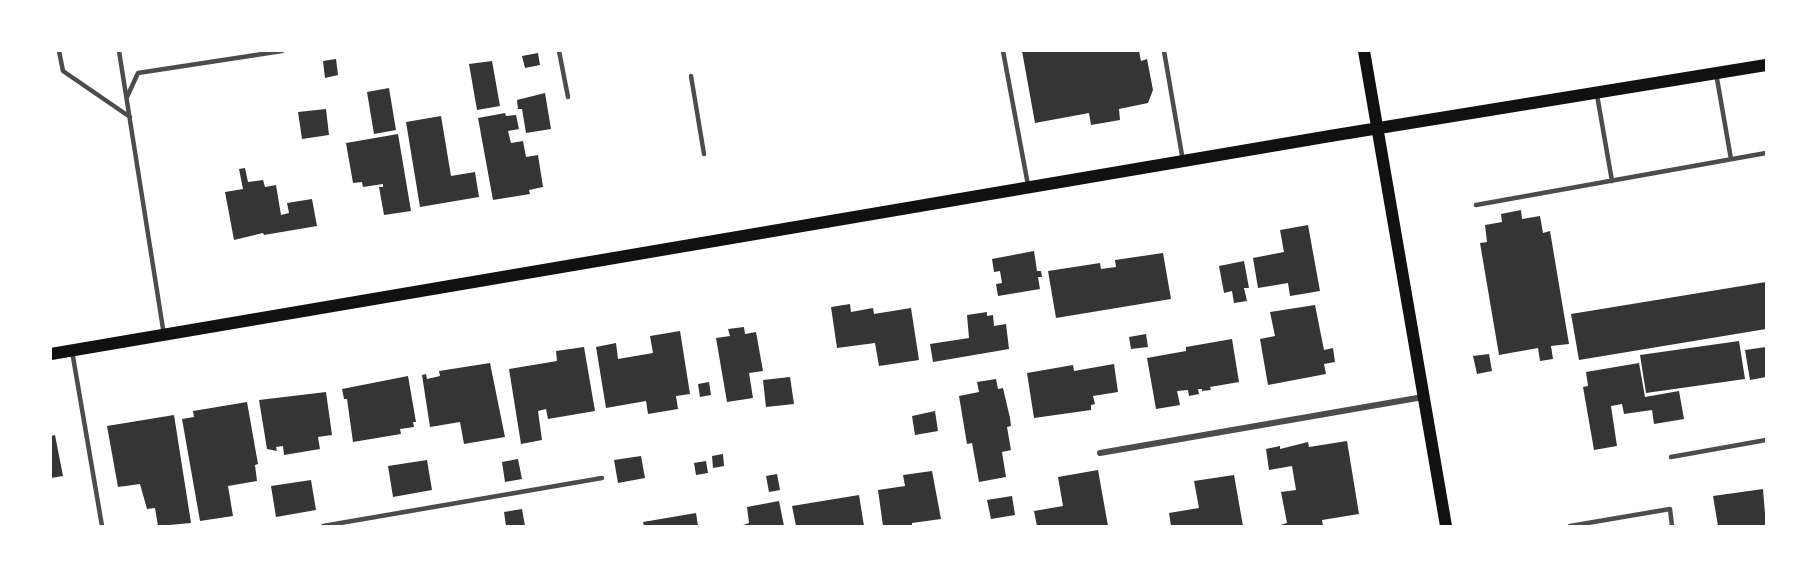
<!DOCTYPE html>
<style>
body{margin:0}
#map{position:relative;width:1817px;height:577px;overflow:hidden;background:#fff;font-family:"Space Grotesk",sans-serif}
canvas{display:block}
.frame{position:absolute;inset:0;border:52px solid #fff;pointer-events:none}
</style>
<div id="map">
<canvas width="1817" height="577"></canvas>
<div class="frame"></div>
</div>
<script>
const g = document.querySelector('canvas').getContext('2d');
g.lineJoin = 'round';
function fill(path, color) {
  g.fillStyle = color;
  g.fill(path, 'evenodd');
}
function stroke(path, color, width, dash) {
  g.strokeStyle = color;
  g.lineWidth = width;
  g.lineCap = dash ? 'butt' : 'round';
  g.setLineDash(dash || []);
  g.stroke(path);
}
fill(new Path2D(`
 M 1022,51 L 1139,51 L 1141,61 L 1147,59 L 1153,90 L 1148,103 L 1119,109 L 1120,120 L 1091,125 L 1089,113 L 1035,123 Z
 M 538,53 L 540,65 L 525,68 L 522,56 Z
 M 336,59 L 338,75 L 325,78 L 323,61 Z
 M 492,61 L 500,106 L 477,110 L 469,64 Z
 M 389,88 L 396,130 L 374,134 L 367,92 Z
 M 545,93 L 551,129 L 526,133 L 522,109 L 518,109 L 517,100 Z
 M 326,109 L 329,135 L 302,139 L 298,112 Z
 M 505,113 L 506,116 L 516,115 L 519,129 L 508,131 L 511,143 L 523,141 L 526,157 L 538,155 L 543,187 L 529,190 L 530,194 L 493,200 L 478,118 Z
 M 441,116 L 451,176 L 475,172 L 479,197 L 420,207 L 406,122 Z
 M 398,134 L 411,211 L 384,215 L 379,187 L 383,187 L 383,184 L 363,187 L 362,182 L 353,183 L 346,143 Z
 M 245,168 L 248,182 L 263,180 L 265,187 L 276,185 L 281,215 L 289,213 L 287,203 L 312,199 L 317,226 L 264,235 L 263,233 L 234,240 L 225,192 L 243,189 L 239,169 Z
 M 1521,210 L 1522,219 L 1540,216 L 1543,233 L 1550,231 L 1569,344 L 1551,346 L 1553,359 L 1540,361 L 1538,348 L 1499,355 L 1480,243 L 1487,242 L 1485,225 L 1502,222 L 1501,214 Z
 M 1308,225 L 1320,291 L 1290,296 L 1288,283 L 1258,288 L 1253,258 L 1284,252 L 1280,230 Z
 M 1034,251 L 1037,271 L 1041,271 L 1042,277 L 1038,277 L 1040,289 L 998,296 L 996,284 L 1002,283 L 1000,271 L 994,272 L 992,259 Z
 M 1163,253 L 1171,299 L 1056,318 L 1048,271 L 1100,263 L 1101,269 L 1116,267 L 1115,260 Z
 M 1244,261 L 1249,288 L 1244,288 L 1247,301 L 1234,303 L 1232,291 L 1224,293 L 1219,266 Z
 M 1766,282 L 1766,329 L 1579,360 L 1571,314 Z
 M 850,304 L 851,312 L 873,308 L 874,314 L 911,308 L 919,360 L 879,366 L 875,343 L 837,348 L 831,307 Z
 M 1315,305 L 1324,350 L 1333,348 L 1335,362 L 1324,364 L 1326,374 L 1268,385 L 1260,339 L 1275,336 L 1270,312 Z
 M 987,312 L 987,316 L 993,315 L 994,326 L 1006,324 L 1009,349 L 933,362 L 930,344 L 969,338 L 967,315 Z
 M 744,327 L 745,334 L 756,332 L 763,371 L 749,373 L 753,398 L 727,402 L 716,338 L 730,336 L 728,329 Z
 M 680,331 L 690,394 L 676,396 L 678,409 L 648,414 L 646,401 L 606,408 L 596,347 L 616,343 L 618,359 L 653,353 L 650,336 Z
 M 1146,334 L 1148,347 L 1131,349 L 1129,337 Z
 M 1232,339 L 1239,382 L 1210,387 L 1211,390 L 1202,391 L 1202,389 L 1198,389 L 1199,394 L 1189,396 L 1188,390 L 1177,391 L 1180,405 L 1156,409 L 1147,358 L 1186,351 L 1186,347 Z
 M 1739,341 L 1745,379 L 1646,393 L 1640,355 Z
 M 584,347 L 595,411 L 548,419 L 546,409 L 538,411 L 542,440 L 521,444 L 509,369 L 557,361 L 556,351 Z
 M 1766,347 L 1766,377 L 1750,380 L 1745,350 Z
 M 1489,354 L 1492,371 L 1477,374 L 1473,356 Z
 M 490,363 L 505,437 L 464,444 L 460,422 L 430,427 L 422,375 L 426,374 L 427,379 L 440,376 L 439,371 Z
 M 1639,363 L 1645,397 L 1679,391 L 1684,419 L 1654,424 L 1652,410 L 1624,414 L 1622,404 L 1611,406 L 1617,446 L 1594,450 L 1583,387 L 1588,386 L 1586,372 Z
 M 1114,364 L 1118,392 L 1093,396 L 1095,404 L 1091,405 L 1091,410 L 1034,418 L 1027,373 L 1073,365 L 1074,371 Z
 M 408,376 L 416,422 L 413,422 L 414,427 L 400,429 L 401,434 L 353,442 L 347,399 L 344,399 L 342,389 Z
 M 790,377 L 794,404 L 766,407 L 763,380 Z
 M 996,379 L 998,389 L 1003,388 L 1010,418 L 1011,426 L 1007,427 L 1011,450 L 1002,452 L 1006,477 L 979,482 L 972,443 L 967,444 L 959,396 L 979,392 L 977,382 Z
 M 709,382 L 711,395 L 700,397 L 698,384 Z
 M 326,392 L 332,435 L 318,437 L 320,449 L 284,455 L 283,446 L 276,447 L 277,451 L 267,449 L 259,400 Z
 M 247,402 L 258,464 L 255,465 L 257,481 L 228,486 L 233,516 L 200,521 L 182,419 L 194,417 L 193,411 Z
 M 935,411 L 938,431 L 915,435 L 912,416 Z
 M 174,415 L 191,523 L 158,526 L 155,508 L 147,509 L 140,484 L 118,487 L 107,426 Z
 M 55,435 L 63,476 L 51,478 L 51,436 Z
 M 1347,441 L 1359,514 L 1322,520 L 1323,526 L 1277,526 L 1287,523 L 1281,492 L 1296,490 L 1292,466 L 1269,470 L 1266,449 L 1280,446 L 1280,449 L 1308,442 L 1309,447 Z
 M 723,454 L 724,466 L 713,468 L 712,456 Z
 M 641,456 L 645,478 L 618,483 L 614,460 Z
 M 518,459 L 522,479 L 505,482 L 502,462 Z
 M 427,460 L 432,490 L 393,497 L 388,466 Z
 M 706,461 L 708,473 L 696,475 L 694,463 Z
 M 1098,470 L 1108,526 L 1037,526 L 1034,511 L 1063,506 L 1058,477 Z
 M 932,471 L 941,519 L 912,523 L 912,526 L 883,526 L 878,490 L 905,486 L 903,475 Z
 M 777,474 L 780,490 L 769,492 L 766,476 Z
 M 1234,475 L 1243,526 L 1171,526 L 1169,513 L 1199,508 L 1194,481 Z
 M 311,480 L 316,510 L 276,517 L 271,486 Z
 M 1763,489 L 1766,526 L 1718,526 L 1713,496 Z
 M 859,495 L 864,526 L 796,526 L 792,506 Z
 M 1012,496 L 1015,515 L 991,519 L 987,500 Z
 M 779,501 L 784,526 L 740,526 L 749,523 L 747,507 Z
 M 522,509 L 525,526 L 506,526 L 504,512 Z
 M 696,513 L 698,526 L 644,526 L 643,522 Z`), '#353535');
stroke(new Path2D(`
 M 59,51 L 63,71 L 130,117
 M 119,51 L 164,335
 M 559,51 L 568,97
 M 1003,51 L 1028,185
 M 1164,51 L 1183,161
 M 1716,73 L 1731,159
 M 691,76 L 704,154
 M 1597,95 L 1612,181
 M 127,97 L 138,73 L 282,51
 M 1476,205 L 1766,153
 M 72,351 L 102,526
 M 1671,457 L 1766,440
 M 323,526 L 602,478
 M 1570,526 L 1670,509 L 1672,526`), '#4c4c4c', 4.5);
stroke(new Path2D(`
 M 1100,453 L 1423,397`), '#4c4c4c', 6);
stroke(new Path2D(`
 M 1364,51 L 1446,526
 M 51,354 L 1330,136 L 1766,65`), '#111', 12);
</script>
